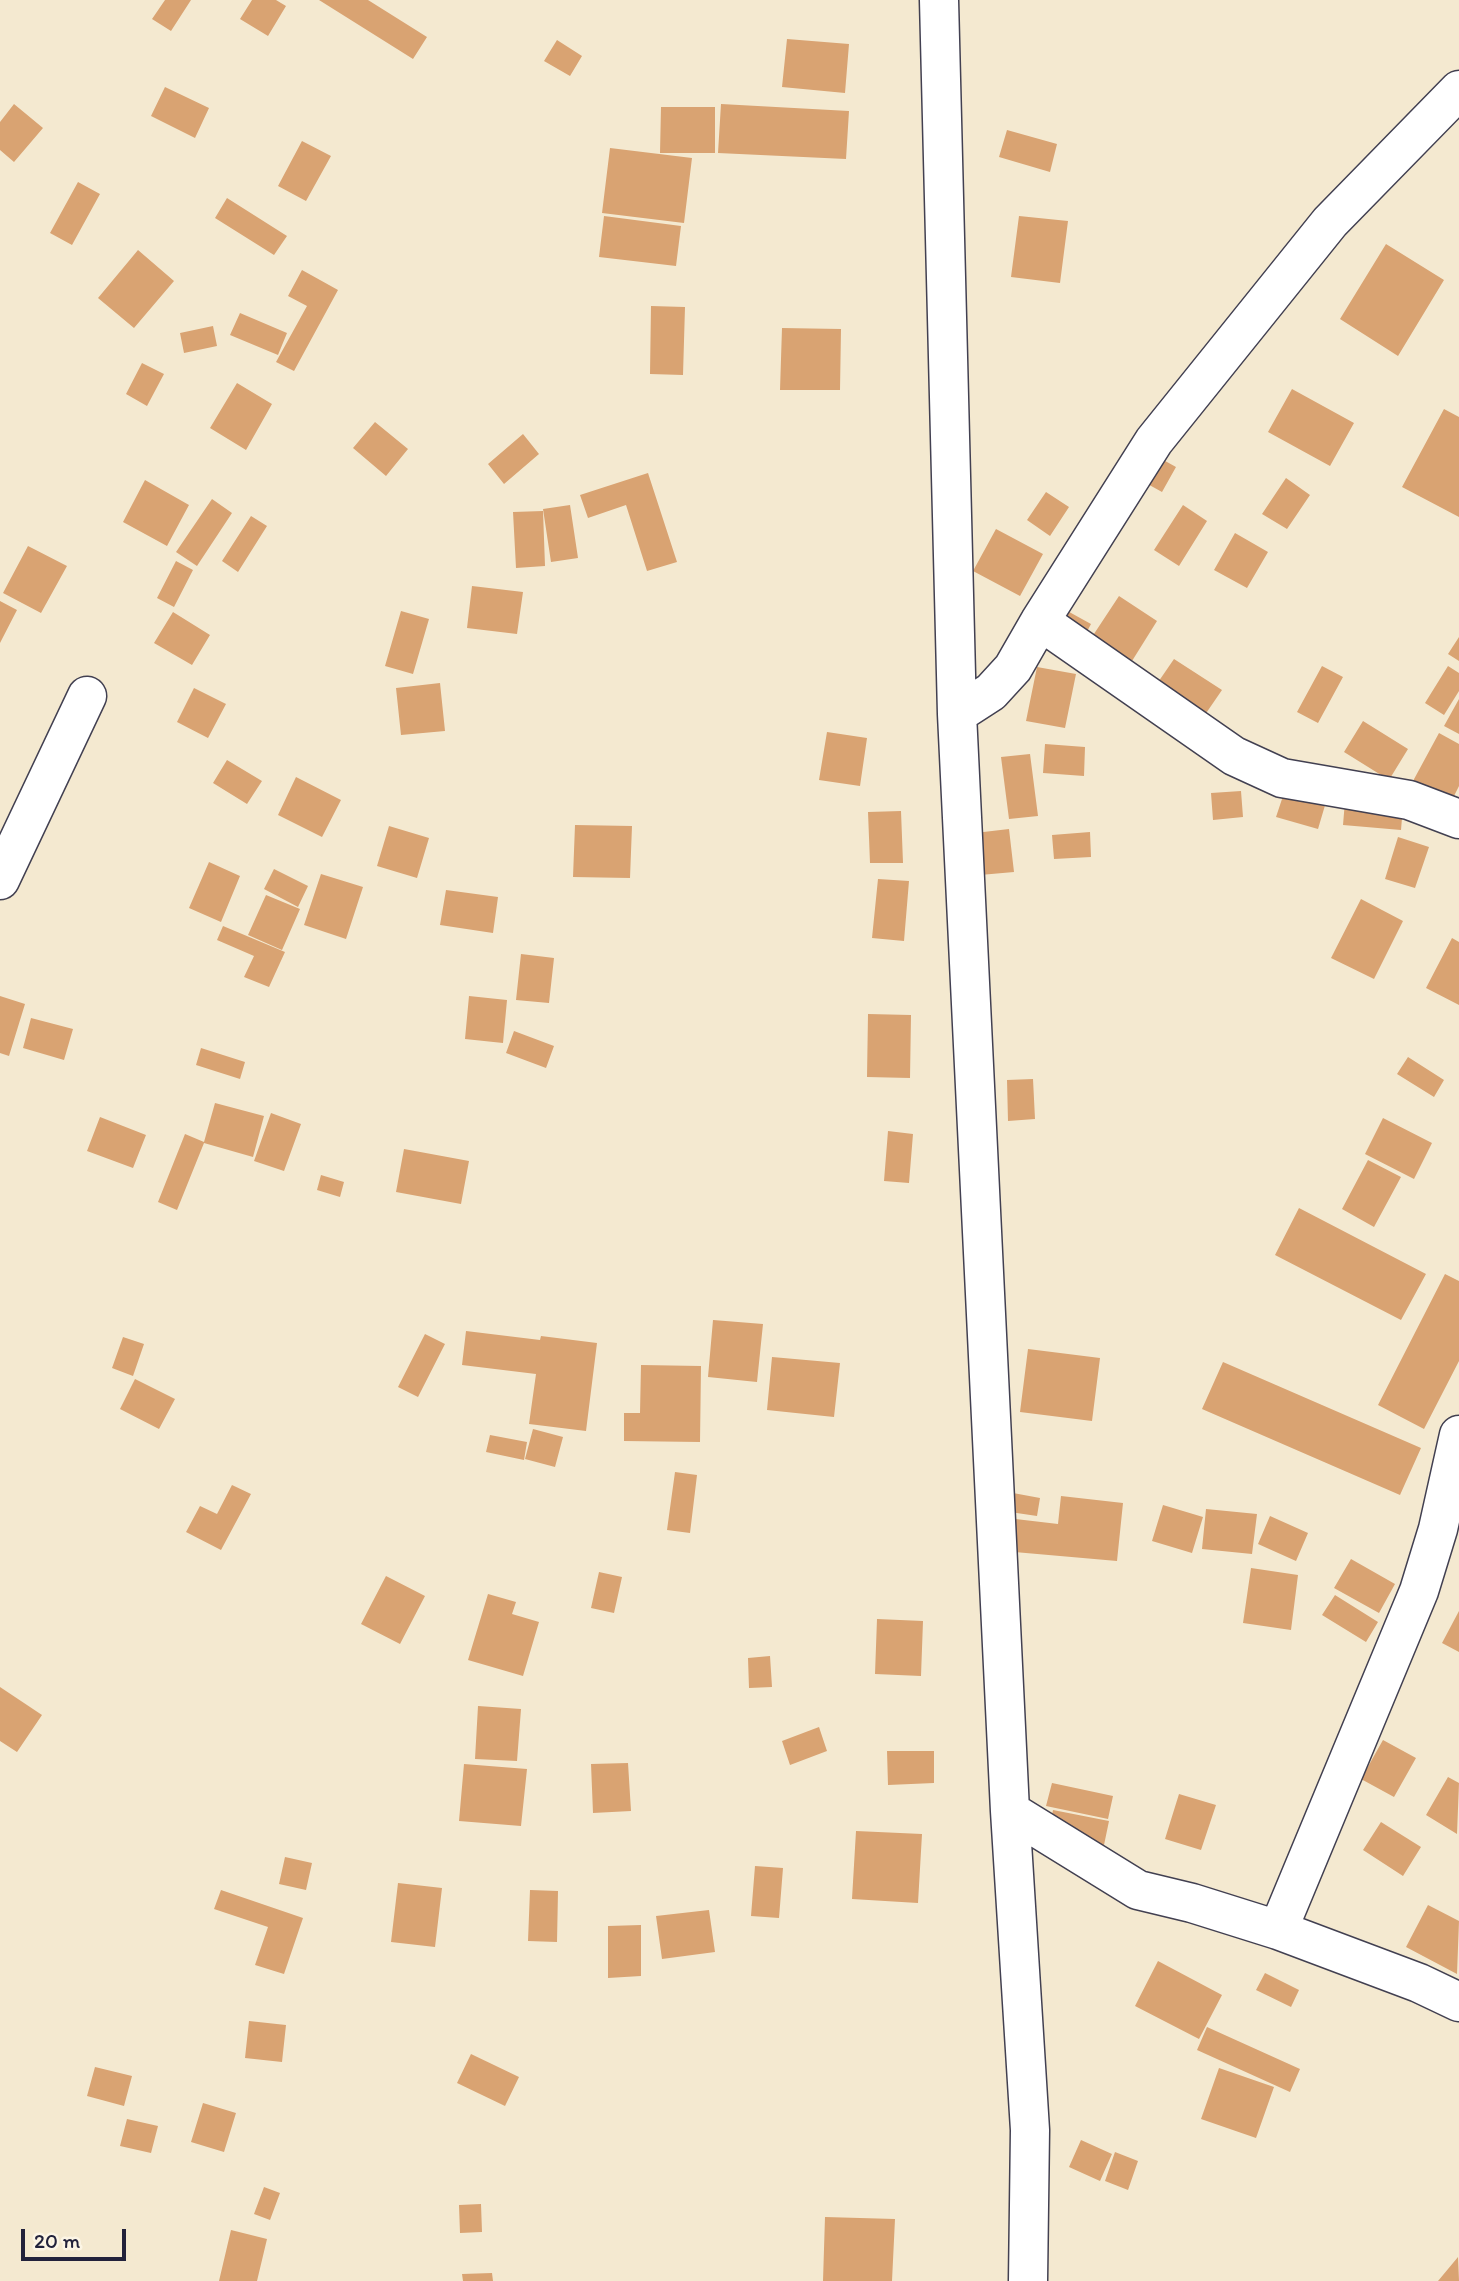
<!DOCTYPE html>
<style>
body{margin:0}
#map{position:relative;width:1459px;height:2281px;overflow:hidden;background:#f4e9d0;font-family:Itim,sans-serif}
canvas{display:block}
.scale{position:absolute;left:21px;top:2229px;width:105px;height:32px;box-sizing:border-box;border:4px solid #22223b;border-top:0;padding-left:9px;font-size:21px;line-height:24px;white-space:nowrap;color:#22223b;-webkit-text-stroke:5px #fcf5e5;paint-order:stroke}
</style>
<div id="map">
<canvas width="1459" height="2281"></canvas>
<div class="scale">20 m</div>
</div>
<script>
const g = document.querySelector('canvas').getContext('2d');
g.lineJoin = 'round';
function fill(path, color) {
  g.fillStyle = color;
  g.fill(path, 'evenodd');
}
function stroke(path, color, width, dash) {
  g.strokeStyle = color;
  g.lineWidth = width;
  g.lineCap = dash ? 'butt' : 'round';
  g.setLineDash(dash || []);
  g.stroke(path);
}
fill(new Path2D(`
 M 165,0 L 191,0 L 171,31 L 152,19 Z
 M 252,0 L 276,0 L 286,6 L 268,36 L 240,19 Z
 M 319,0 L 368,0 L 427,37 L 413,59 Z
 M 787,39 L 849,44 L 845,93 L 782,87 Z
 M 557,40 L 582,56 L 570,76 L 544,61 Z
 M 165,87 L 209,108 L 195,138 L 151,116 Z
 M 14,104 L 43,128 L 14,162 L 0,150 L 0,122 Z
 M 721,104 L 849,111 L 846,159 L 718,153 Z
 M 661,107 L 715,107 L 715,153 L 660,153 Z
 M 1007,130 L 1057,144 L 1050,172 L 999,157 Z
 M 302,141 L 331,156 L 306,201 L 278,186 Z
 M 610,148 L 692,158 L 684,223 L 602,213 Z
 M 78,182 L 100,194 L 72,245 L 50,233 Z
 M 227,198 L 287,236 L 274,255 L 215,218 Z
 M 604,216 L 681,226 L 676,266 L 599,257 Z
 M 1019,216 L 1068,221 L 1060,283 L 1011,277 Z
 M 1386,244 L 1444,280 L 1398,356 L 1340,319 Z
 M 138,250 L 174,281 L 134,328 L 98,298 Z
 M 302,270 L 338,290 L 294,371 L 276,362 L 307,306 L 288,296 Z
 M 651,306 L 685,307 L 683,375 L 650,374 Z
 M 240,313 L 287,333 L 278,355 L 230,335 Z
 M 213,326 L 217,346 L 184,353 L 180,333 Z
 M 782,328 L 841,329 L 840,390 L 780,390 Z
 M 142,363 L 164,374 L 147,406 L 126,394 Z
 M 237,383 L 272,404 L 246,450 L 210,428 Z
 M 1292,389 L 1354,423 L 1330,466 L 1268,432 Z
 M 1444,409 L 1459,417 L 1459,517 L 1402,487 Z
 M 375,422 L 408,449 L 386,476 L 353,448 Z
 M 523,434 L 539,454 L 504,484 L 488,464 Z
 M 1158,457 L 1176,467 L 1162,492 L 1144,482 Z
 M 648,473 L 677,562 L 647,571 L 626,505 L 588,518 L 580,495 Z
 M 1286,478 L 1310,495 L 1287,529 L 1262,514 Z
 M 145,480 L 189,505 L 167,546 L 123,522 Z
 M 1046,492 L 1069,507 L 1050,536 L 1027,520 Z
 M 212,499 L 232,513 L 197,566 L 176,552 Z
 M 570,505 L 578,558 L 551,562 L 543,509 Z
 M 1183,505 L 1207,521 L 1179,566 L 1154,550 Z
 M 543,511 L 545,566 L 516,568 L 513,512 Z
 M 251,516 L 267,526 L 238,572 L 222,561 Z
 M 996,529 L 1043,554 L 1020,596 L 973,571 Z
 M 1235,533 L 1268,552 L 1247,588 L 1214,570 Z
 M 28,546 L 67,566 L 41,613 L 3,593 Z
 M 176,561 L 193,570 L 174,607 L 157,598 Z
 M 472,586 L 523,592 L 517,634 L 467,628 Z
 M 1119,596 L 1157,621 L 1127,669 L 1088,643 Z
 M 0,601 L 17,610 L 0,643 Z
 M 1062,608 L 1091,624 L 1082,641 L 1052,625 Z
 M 401,611 L 429,619 L 413,674 L 385,666 Z
 M 173,612 L 210,635 L 192,665 L 154,643 Z
 M 1459,637 L 1459,661 L 1448,654 Z
 M 1174,659 L 1222,690 L 1200,722 L 1152,691 Z
 M 1322,666 L 1343,677 L 1318,723 L 1297,712 Z
 M 1448,666 L 1459,673 L 1459,691 L 1444,715 L 1425,703 Z
 M 1037,667 L 1076,674 L 1065,728 L 1026,721 Z
 M 440,683 L 445,731 L 401,735 L 396,688 Z
 M 194,688 L 226,704 L 208,738 L 177,722 Z
 M 1459,699 L 1459,734 L 1444,726 Z
 M 1363,721 L 1408,749 L 1389,780 L 1344,752 Z
 M 827,732 L 867,738 L 860,786 L 819,780 Z
 M 1439,733 L 1459,744 L 1459,786 L 1451,802 L 1413,781 Z
 M 1045,744 L 1085,747 L 1084,776 L 1043,773 Z
 M 1030,754 L 1038,816 L 1009,819 L 1001,757 Z
 M 227,760 L 262,781 L 247,804 L 213,783 Z
 M 296,777 L 341,800 L 322,837 L 278,815 Z
 M 1285,790 L 1326,802 L 1318,829 L 1276,817 Z
 M 1241,791 L 1243,817 L 1213,820 L 1211,793 Z
 M 1345,801 L 1403,806 L 1401,830 L 1343,825 Z
 M 901,811 L 903,863 L 870,863 L 868,812 Z
 M 575,825 L 632,826 L 630,878 L 573,877 Z
 M 389,826 L 429,838 L 417,878 L 377,866 Z
 M 1009,829 L 1014,872 L 980,875 L 975,833 Z
 M 1090,832 L 1091,857 L 1054,859 L 1052,835 Z
 M 1398,837 L 1429,847 L 1415,888 L 1385,879 Z
 M 209,862 L 240,876 L 221,922 L 189,908 Z
 M 274,869 L 308,886 L 298,907 L 264,889 Z
 M 321,874 L 363,887 L 346,939 L 304,925 Z
 M 878,879 L 909,881 L 904,941 L 872,938 Z
 M 446,890 L 498,897 L 493,933 L 440,925 Z
 M 266,895 L 300,909 L 282,950 L 248,935 Z
 M 1361,899 L 1403,921 L 1374,979 L 1331,958 Z
 M 223,926 L 285,952 L 269,987 L 244,977 L 254,956 L 217,940 Z
 M 1452,938 L 1459,942 L 1459,1005 L 1426,988 Z
 M 521,954 L 554,958 L 549,1003 L 516,1000 Z
 M 0,996 L 25,1004 L 9,1056 L 0,1053 Z
 M 469,996 L 507,1000 L 503,1043 L 465,1039 Z
 M 868,1014 L 911,1015 L 910,1078 L 867,1077 Z
 M 31,1018 L 73,1029 L 64,1060 L 23,1048 Z
 M 514,1031 L 554,1046 L 546,1068 L 506,1053 Z
 M 201,1048 L 245,1062 L 240,1079 L 196,1065 Z
 M 1408,1057 L 1444,1080 L 1434,1097 L 1397,1074 Z
 M 1033,1079 L 1035,1119 L 1008,1121 L 1007,1080 Z
 M 215,1103 L 264,1116 L 253,1157 L 204,1143 L 177,1210 L 158,1202 L 185,1134 L 204,1142 Z
 M 271,1113 L 301,1124 L 284,1171 L 254,1161 Z
 M 100,1117 L 146,1135 L 133,1168 L 87,1151 Z
 M 1383,1118 L 1432,1143 L 1414,1179 L 1365,1154 Z
 M 888,1131 L 913,1134 L 909,1183 L 884,1181 Z
 M 404,1149 L 469,1161 L 461,1204 L 396,1192 Z
 M 1368,1160 L 1401,1177 L 1374,1227 L 1342,1209 Z
 M 321,1175 L 344,1182 L 340,1197 L 317,1190 Z
 M 1299,1208 L 1426,1274 L 1401,1320 L 1275,1255 Z
 M 1445,1274 L 1459,1281 L 1459,1361 L 1424,1429 L 1378,1405 Z
 M 713,1320 L 763,1324 L 757,1382 L 708,1377 Z
 M 466,1331 L 540,1340 L 541,1336 L 597,1343 L 586,1431 L 529,1424 L 536,1374 L 462,1365 Z
 M 425,1334 L 445,1344 L 418,1397 L 398,1387 Z
 M 123,1337 L 144,1344 L 133,1376 L 112,1368 Z
 M 1028,1349 L 1100,1358 L 1092,1421 L 1020,1412 Z
 M 772,1357 L 840,1363 L 834,1417 L 767,1410 Z
 M 1223,1362 L 1421,1448 L 1400,1495 L 1202,1409 Z
 M 641,1365 L 701,1366 L 700,1442 L 624,1441 L 624,1413 L 640,1413 Z
 M 135,1379 L 175,1399 L 159,1429 L 120,1409 Z
 M 533,1429 L 563,1437 L 555,1467 L 525,1459 Z
 M 490,1435 L 527,1442 L 524,1460 L 486,1452 Z
 M 675,1472 L 697,1475 L 690,1533 L 667,1530 Z
 M 232,1485 L 251,1494 L 221,1550 L 186,1532 L 200,1506 L 217,1514 Z
 M 1013,1493 L 1040,1498 L 1037,1516 L 1010,1512 Z
 M 1061,1496 L 1123,1503 L 1117,1561 L 1003,1551 L 1007,1518 L 1058,1524 Z
 M 1163,1505 L 1203,1517 L 1192,1553 L 1152,1541 Z
 M 1206,1509 L 1257,1514 L 1252,1554 L 1202,1549 Z
 M 1270,1516 L 1308,1533 L 1296,1561 L 1258,1544 Z
 M 1351,1559 L 1395,1584 L 1379,1613 L 1334,1588 Z
 M 1251,1568 L 1298,1575 L 1291,1630 L 1243,1623 Z
 M 599,1572 L 622,1577 L 614,1613 L 591,1608 Z
 M 386,1576 L 425,1596 L 400,1644 L 361,1624 Z
 M 488,1594 L 516,1602 L 512,1614 L 539,1622 L 523,1676 L 468,1660 Z
 M 1335,1595 L 1378,1622 L 1366,1642 L 1322,1615 Z
 M 1459,1611 L 1459,1652 L 1442,1643 Z
 M 877,1619 L 923,1621 L 921,1676 L 875,1674 Z
 M 770,1656 L 772,1687 L 749,1688 L 748,1658 Z
 M 0,1687 L 42,1715 L 17,1752 L 0,1741 Z
 M 478,1706 L 521,1709 L 517,1761 L 475,1759 Z
 M 819,1727 L 827,1751 L 790,1765 L 782,1741 Z
 M 1383,1740 L 1416,1758 L 1394,1797 L 1361,1779 Z
 M 887,1751 L 934,1751 L 934,1783 L 888,1785 Z
 M 628,1763 L 631,1811 L 593,1813 L 591,1764 Z
 M 464,1764 L 527,1769 L 521,1826 L 459,1821 Z
 M 1448,1777 L 1459,1783 L 1457,1834 L 1426,1815 Z
 M 1052,1783 L 1113,1796 L 1108,1819 L 1046,1806 Z
 M 1179,1794 L 1216,1805 L 1201,1850 L 1165,1839 Z
 M 1053,1810 L 1109,1821 L 1104,1845 L 1048,1835 Z
 M 1381,1822 L 1421,1847 L 1403,1876 L 1363,1850 Z
 M 856,1831 L 922,1834 L 918,1903 L 852,1899 Z
 M 285,1857 L 312,1863 L 306,1890 L 279,1884 Z
 M 755,1866 L 783,1868 L 779,1918 L 751,1916 Z
 M 398,1883 L 442,1888 L 435,1947 L 391,1942 Z
 M 221,1890 L 303,1918 L 284,1974 L 255,1965 L 268,1927 L 214,1909 Z
 M 530,1890 L 558,1891 L 557,1942 L 528,1941 Z
 M 1428,1905 L 1459,1921 L 1457,1974 L 1406,1947 Z
 M 709,1910 L 715,1952 L 662,1959 L 656,1916 Z
 M 641,1925 L 641,1976 L 608,1978 L 608,1926 Z
 M 1158,1961 L 1222,1995 L 1199,2039 L 1135,2006 Z
 M 1265,1973 L 1299,1990 L 1291,2007 L 1256,1990 Z
 M 249,2021 L 286,2025 L 282,2062 L 245,2058 Z
 M 1207,2027 L 1300,2069 L 1290,2092 L 1197,2050 Z
 M 471,2054 L 519,2077 L 505,2106 L 457,2083 Z
 M 95,2067 L 132,2076 L 124,2106 L 87,2096 Z
 M 1219,2068 L 1274,2087 L 1256,2138 L 1201,2119 Z
 M 203,2103 L 236,2113 L 224,2152 L 191,2142 Z
 M 127,2119 L 158,2126 L 151,2153 L 120,2146 Z
 M 1081,2140 L 1112,2154 L 1100,2181 L 1069,2167 Z
 M 1115,2152 L 1138,2161 L 1128,2190 L 1105,2181 Z
 M 264,2187 L 280,2193 L 270,2220 L 254,2214 Z
 M 481,2204 L 482,2232 L 460,2233 L 459,2205 Z
 M 825,2217 L 895,2219 L 892,2281 L 823,2281 Z
 M 231,2230 L 267,2239 L 257,2281 L 219,2281 Z
 M 1458,2257 L 1459,2281 L 1438,2281 Z
 M 492,2273 L 493,2281 L 463,2281 L 462,2274 Z`), '#d9a372');
const street = new Path2D(`
 M 939,0 L 957,714 L 1010,1811 L 1030,2130 L 1028,2281
 M 1040,621 L 1234,756 L 1282,778 L 1409,800 L 1459,819
 M 957,714 L 991,692 L 1013,668 L 1040,621 L 1154,441 L 1330,222 L 1459,90
 M 0,880 L 87,696
 M 1010,1811 L 1138,1890 L 1192,1903 L 1278,1930 L 1419,1983 L 1459,2002
 M 1278,1930 L 1419,1591 L 1438,1529 L 1459,1435`);
stroke(street, '#424051', 41);
stroke(street, '#fff', 38);
</script>
